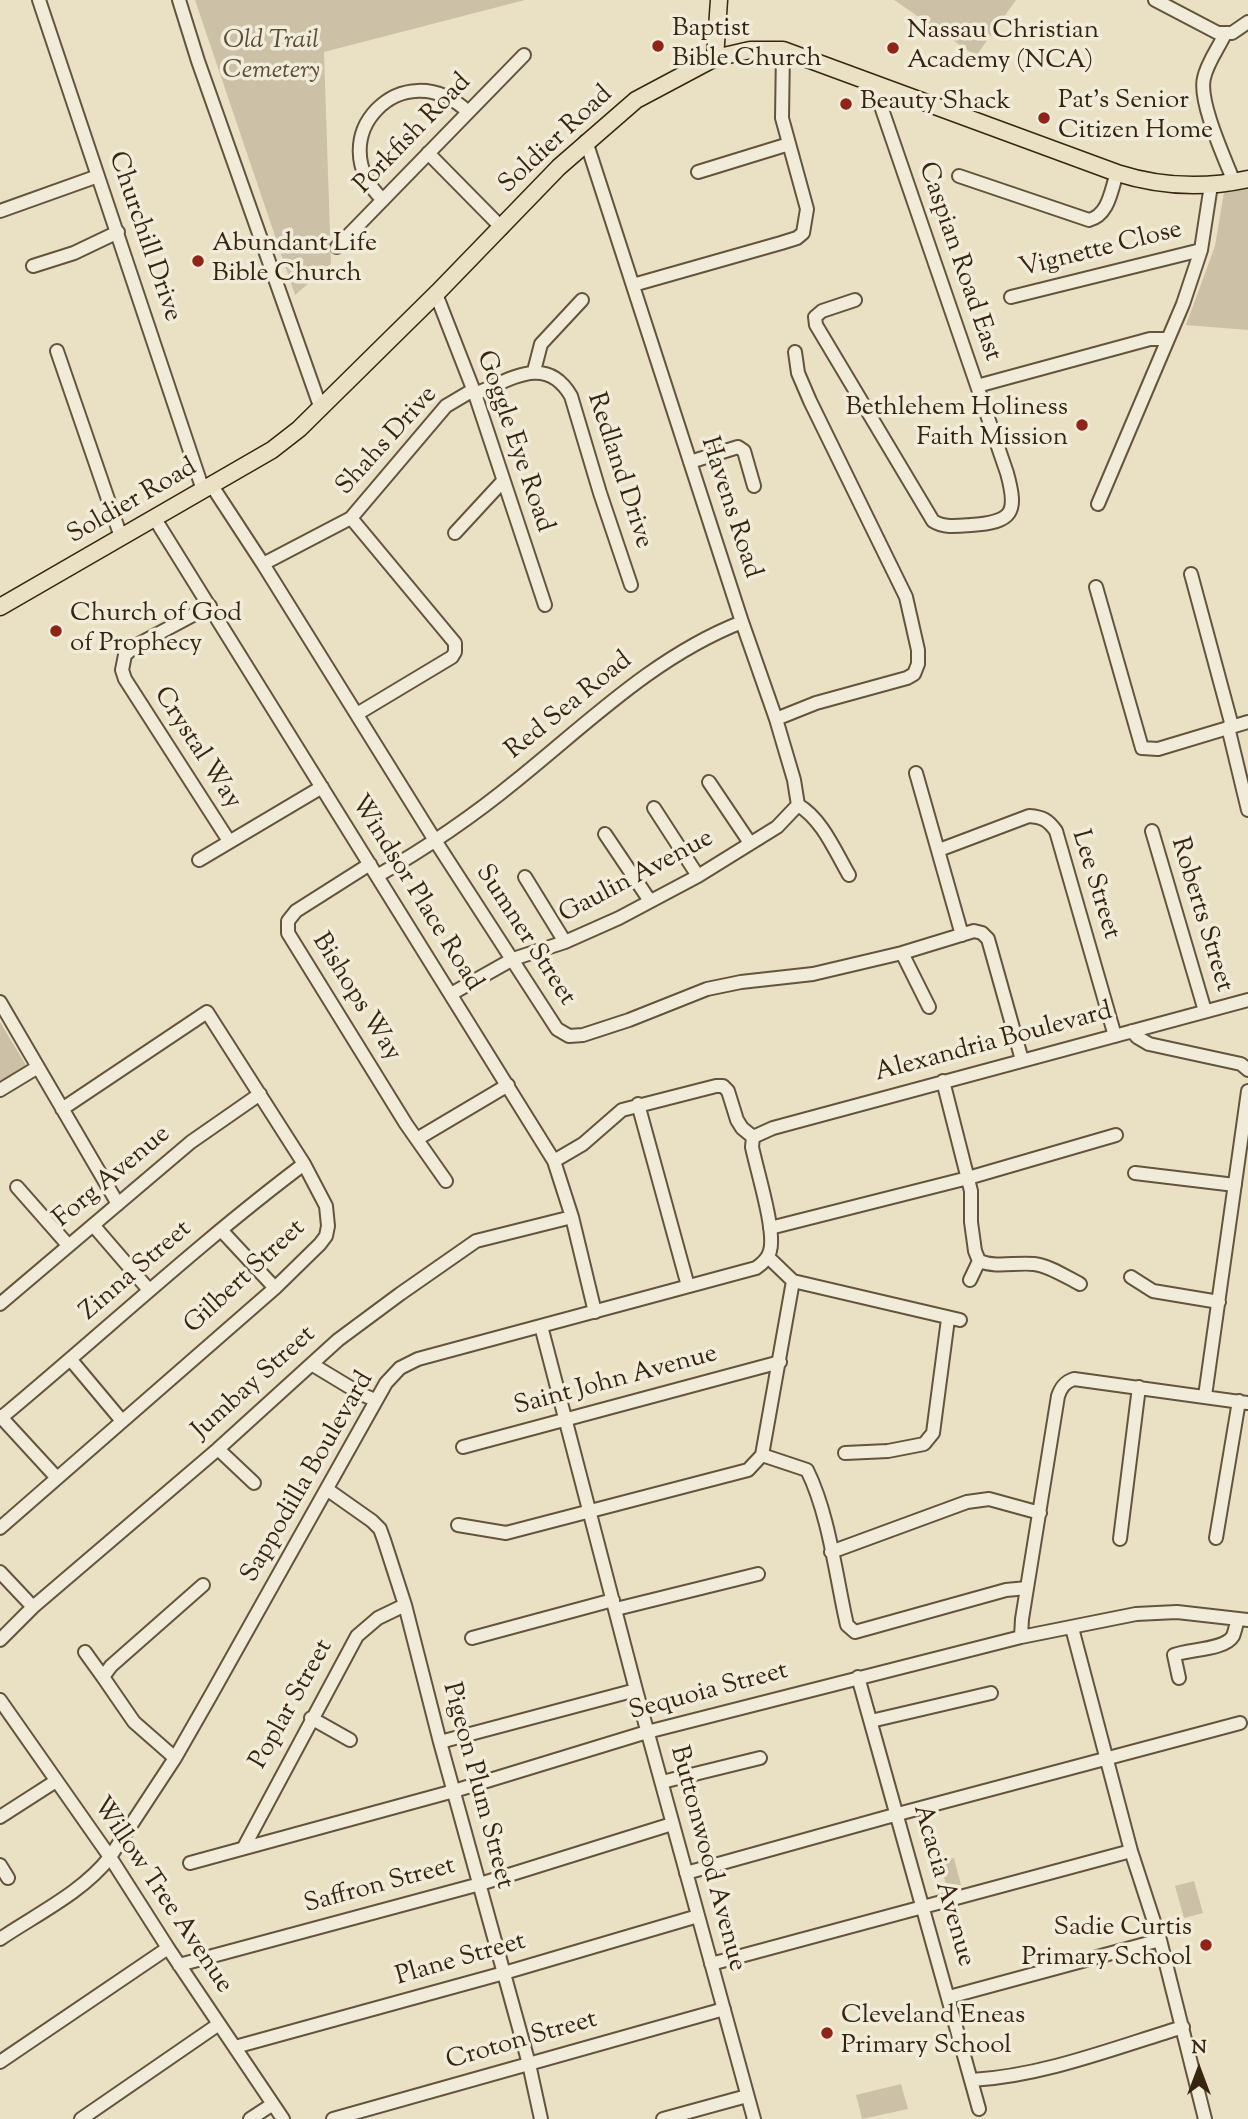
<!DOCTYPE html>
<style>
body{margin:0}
#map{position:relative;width:1248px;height:2119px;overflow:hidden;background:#eae1c5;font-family:"Sorts Mill Goudy",serif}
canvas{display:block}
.north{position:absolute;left:1164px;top:2035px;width:70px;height:70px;-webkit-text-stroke:5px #f1ecd9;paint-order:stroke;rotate:0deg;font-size:19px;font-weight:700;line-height:28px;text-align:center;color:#372510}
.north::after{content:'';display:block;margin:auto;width:24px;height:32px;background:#372510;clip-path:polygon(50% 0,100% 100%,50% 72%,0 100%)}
</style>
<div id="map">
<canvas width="1248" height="2119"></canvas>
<div class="north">N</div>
</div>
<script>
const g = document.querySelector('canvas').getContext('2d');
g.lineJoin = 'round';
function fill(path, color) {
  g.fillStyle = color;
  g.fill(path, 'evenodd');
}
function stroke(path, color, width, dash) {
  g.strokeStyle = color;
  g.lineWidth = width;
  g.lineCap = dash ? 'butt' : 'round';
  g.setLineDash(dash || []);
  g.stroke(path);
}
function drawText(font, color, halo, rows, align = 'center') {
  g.font = font + ' "Sorts Mill Goudy",serif';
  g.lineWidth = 7;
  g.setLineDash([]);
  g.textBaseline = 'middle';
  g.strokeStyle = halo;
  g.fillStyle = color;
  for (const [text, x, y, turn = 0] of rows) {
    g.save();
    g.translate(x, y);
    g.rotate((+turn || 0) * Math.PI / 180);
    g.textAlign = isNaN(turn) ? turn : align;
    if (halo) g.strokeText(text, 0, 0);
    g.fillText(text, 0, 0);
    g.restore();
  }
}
fill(new Path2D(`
 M 195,0 L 525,0 L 324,52 L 331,264 L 295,295 Z
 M 894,0 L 1016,0 L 976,56 Z
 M 1248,187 L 1248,330 L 1186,325 L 1215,246 L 1224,192 Z
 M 0,1022 L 29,1070 L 0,1087 Z
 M 954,1858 L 961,1885 L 947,1889 L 940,1861 Z
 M 1194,1881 L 1203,1913 L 1184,1918 L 1175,1886 Z
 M 901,2084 L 908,2109 L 862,2119 L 856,2095 Z`), '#ccc1a6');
const minor = new Path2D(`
 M 39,0 L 203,490
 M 179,0 L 198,61 L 320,406
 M 1155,0 L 1218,33 L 1232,33 L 1248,22
 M 1225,34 C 1219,47 1207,63 1204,78 C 1198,101 1225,159 1234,182
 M 586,141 L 742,622 L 776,719 L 794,780 L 798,805
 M 428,153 L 502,228
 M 698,172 L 789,144
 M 959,176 L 1089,220 C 1109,215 1111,190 1117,173
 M 383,200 C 318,138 403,50 468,112
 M 0,211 L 98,176
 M 337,247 L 524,55
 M 33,266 L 74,253 L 118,232
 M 633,285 L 781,243 L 797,238 L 803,233 L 807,209 L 782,118 L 783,50
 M 436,294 L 475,394 L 545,605
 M 1011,297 L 1201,250
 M 855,300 L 822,311 L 815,317 L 816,325 L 933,521 C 944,528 958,526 971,525 C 1013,522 1018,513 1007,473 L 873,83
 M 57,351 L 121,537
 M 534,371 L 541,344 L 582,300
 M 977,386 L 1150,339 L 1167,339
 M 475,394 C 510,380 546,353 571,396 L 600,493 L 631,585
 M 690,462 L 738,447 L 744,451 L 754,486
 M 212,486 L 263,564 L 436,842 L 557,1029 L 569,1036 L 583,1035 L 629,1020 L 707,989 L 741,982 L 813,974 L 902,953 L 974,931 L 982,933 L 988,939 L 1022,1060
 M 1098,504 L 1183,304 L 1201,250 L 1211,185
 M 351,518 L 455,643 L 455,652 L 452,657 L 357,714
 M 155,519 L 554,1161 L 572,1217 L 595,1312
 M 455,533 L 503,481
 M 263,564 L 351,518 L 446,406 L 473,390
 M 1191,574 L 1232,726
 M 1096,587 L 1142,748 L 1158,749 L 1248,722
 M 210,606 L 135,646 L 125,655 L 122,670 L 125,679 L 229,841
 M 776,719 L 816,703 L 907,678 L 914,674 L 918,664 L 918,650 L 906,597 L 810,401 L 798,373 L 795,352
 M 1228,727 L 1248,810
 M 916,773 L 962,935
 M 709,782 L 750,843
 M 798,805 C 822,819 835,851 849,875
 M 654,808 L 698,876
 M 1152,831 L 1205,1011
 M 605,834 L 650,901
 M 939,850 L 1029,816 C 1043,817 1048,820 1056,831 L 1115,1036
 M 199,860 L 322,787
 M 370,864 L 296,911 L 288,921 L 288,933 L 406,1124 L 446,1181
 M 377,876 C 428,847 472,817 517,780 C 589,722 655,656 742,622
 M 525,877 L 565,942
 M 902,953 L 929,1007
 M 451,994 L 513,959 L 565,942 L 619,918 L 698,876 L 777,827 L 798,805
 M 0,1002 L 118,1204
 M 1132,1031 L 1137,1037 L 1149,1044 L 1241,1064 L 1248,1070
 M 943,1081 L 971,1191 L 971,1222 L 975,1251 L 979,1261 C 997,1268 1016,1262 1034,1264 C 1050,1266 1066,1277 1080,1284
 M 0,1090 L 38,1067
 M 638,1104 L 688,1286
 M 753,1137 L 773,1128 L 1248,1000
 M 417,1139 L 508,1085
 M 554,1161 L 583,1144 L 622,1110 L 716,1086 L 723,1086 L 728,1091 L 737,1120 L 742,1128 L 753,1137
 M 1135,1173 L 1235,1185
 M 17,1187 L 68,1245
 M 93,1225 L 149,1290
 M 770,1228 L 968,1178 L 1116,1135
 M 221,1230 L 275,1288
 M 768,1257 L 793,1281 L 960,1320
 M 1131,1277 L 1153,1291 L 1219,1302
 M 970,1280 L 979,1261
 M 0,1304 L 191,1142 L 260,1094
 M 541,1326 L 636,1690 L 754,2119
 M 71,1360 L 122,1421
 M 313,1365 L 361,1394 L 375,1400
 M 1205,1396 L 1248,1091
 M 0,1416 L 57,1478
 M 2,1417 C 103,1333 199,1243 304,1164
 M 463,1447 L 780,1362
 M 218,1449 L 254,1483
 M 845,1453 L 888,1451 L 924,1444 L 933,1433 L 948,1319
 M 762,1455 L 807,1470 C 829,1514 836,1577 847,1625 L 855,1632 L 1006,1590 L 1027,1588
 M 328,1490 L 372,1521 L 380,1529 L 384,1540 L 405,1605 L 440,1742 L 529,2064 L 541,2119
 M 458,1525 L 506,1533 L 748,1470 L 762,1455 L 793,1281
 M 0,1528 L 275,1288 L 320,1244 L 326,1236 L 328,1226 L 326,1206 L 304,1164 L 207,1012 L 62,1109
 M 1216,1538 L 1239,1401
 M 1120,1539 L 1139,1387
 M 831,1552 L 967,1502 L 989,1499 L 1040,1513
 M 0,1572 L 33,1607
 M 616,1609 L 758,1574
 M 1072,1628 L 1131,1851 L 1160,1940 L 1205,2119
 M 1021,1637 L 1022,1619 L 1058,1396 C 1061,1387 1065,1382 1074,1379 L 1248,1403
 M 472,1638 L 613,1600
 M 0,1640 L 33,1607 L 218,1449 L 338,1340 L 400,1294 L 476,1241 L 572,1217
 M 85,1652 L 103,1677
 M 858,1677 L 979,2109
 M 1179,1678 L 1174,1655 C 1189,1649 1225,1650 1233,1636 C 1235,1631 1236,1625 1238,1619
 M 0,1700 L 110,1857 L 168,1948 L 283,2119
 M 311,1718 L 350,1740
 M 871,1721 L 991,1693
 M 440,1742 L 636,1690
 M 175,1758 L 134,1722 L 103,1677 L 111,1666 L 203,1585
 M 662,1782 L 760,1758
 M 0,1817 L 56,1781
 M 244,1847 L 357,1636 L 378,1618 L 405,1605
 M 190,1863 L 454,1791 L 647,1732 L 1021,1637 L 1136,1614 L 1177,1612 L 1248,1620
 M 0,1865 L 8,1878
 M 686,1873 L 898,1814 L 1240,1723
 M 0,1939 C 37,1914 83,1892 110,1857 L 175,1758 L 211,1695 L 386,1383 L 400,1368 L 418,1359 L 756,1268 C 762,1264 768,1259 770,1251 C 776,1231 757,1171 752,1147 L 753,1137
 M 711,1964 L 1131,1851
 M 179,1965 L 480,1884 L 672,1824
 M 949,1997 L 1160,1940
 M 235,2047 L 504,1973 L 698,1916
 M 0,2062 L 168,1948
 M 972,2080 C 1043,2076 1114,2048 1183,2027
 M 81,2119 L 219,2024
 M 250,2119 L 273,2104
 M 333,2119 L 724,2009
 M 663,2119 L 747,2096`);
const major = new Path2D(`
 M 715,58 L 719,0
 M 0,607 L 272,450 L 299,429 L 438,292 L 559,167 L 636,100 L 715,58 L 750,50 L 783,50 L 1117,173 C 1161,187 1203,189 1248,179`);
stroke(minor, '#64543d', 16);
stroke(major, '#372510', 19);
stroke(minor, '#f1ecd9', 12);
stroke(major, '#eae1c5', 16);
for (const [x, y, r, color] of [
 [658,46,7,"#8f2418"],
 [893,48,7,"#8f2418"],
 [846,104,7,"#8f2418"],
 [1044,118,7,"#8f2418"],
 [198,261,7,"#8f2418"],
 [1082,425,7,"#8f2418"],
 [56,631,7,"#8f2418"],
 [1206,1945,7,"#8f2418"],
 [827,2033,7,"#8f2418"]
]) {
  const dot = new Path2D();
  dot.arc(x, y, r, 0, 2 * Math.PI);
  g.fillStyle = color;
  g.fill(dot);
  stroke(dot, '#f1ecd9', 2.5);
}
drawText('26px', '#372510', '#f1ecd9', [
 ["Baptist",672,31],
 ["Bible Church",672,61],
 ["Nassau Christian",907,33],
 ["Academy (NCA)",907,63],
 ["Pat's Senior",1058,103],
 ["Citizen Home",1058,133],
 ["Beauty Shack",860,104],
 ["Abundant Life",212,246],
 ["Bible Church",212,276],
 ["Bethlehem Holiness",1068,410,"right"],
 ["Faith Mission",1068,440,"right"],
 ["Church of God",70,616],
 ["of Prophecy",70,646],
 ["Sadie Curtis",1192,1930,"right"],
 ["Primary School",1192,1960,"right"],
 ["Cleveland Eneas",841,2018],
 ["Primary School",841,2048]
], 'left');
drawText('italic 26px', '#5c4c36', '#f1ecd9', [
 ["Old Trail",271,43],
 ["Cemetery",271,73]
]);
drawText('26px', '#372510', '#f1ecd9', [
 ["Porkfish Road",414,135,-46],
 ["Soldier Road",557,141,-43],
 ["Churchill Drive",143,237,71],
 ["Vignette Close",1101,251,-14],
 ["Caspian Road East",958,262,71],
 ["Shahs Drive",388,442,-48],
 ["Goggle Eye Road",513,442,71],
 ["Redland Drive",618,471,72],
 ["Soldier Road",133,503,-30],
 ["Havens Road",729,508,72],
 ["Red Sea Road",570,707,-39],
 ["Crystal Way",196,749,57],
 ["Gaulin Avenue",637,878,-28],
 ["Lee Street",1094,885,73],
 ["Windsor Place Road",415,894,58],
 ["Roberts Street",1200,915,73],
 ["Sumner Street",524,936,57],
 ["Bishops Way",355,998,58],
 ["Alexandria Boulevard",994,1044,-15],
 ["Forg Avenue",113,1178,-40],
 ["Zinna Street",137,1272,-41],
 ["Gilbert Street",246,1278,-43],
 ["Saint John Avenue",616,1382,-15],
 ["Jumbay Street",255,1384,-42],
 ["Sappodilla Boulevard",309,1478,-60],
 ["Sequoia Street",709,1693,-15],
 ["Poplar Street",293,1705,-61],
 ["Pigeon Plum Street",476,1786,75],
 ["Buttonwood Avenue",706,1859,75],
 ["Acacia Avenue",942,1886,74],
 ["Saffron Street",380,1887,-15],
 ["Willow Tree Avenue",161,1896,56],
 ["Plane Street",461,1961,-16],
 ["Croton Street",522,2042,-16]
]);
</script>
